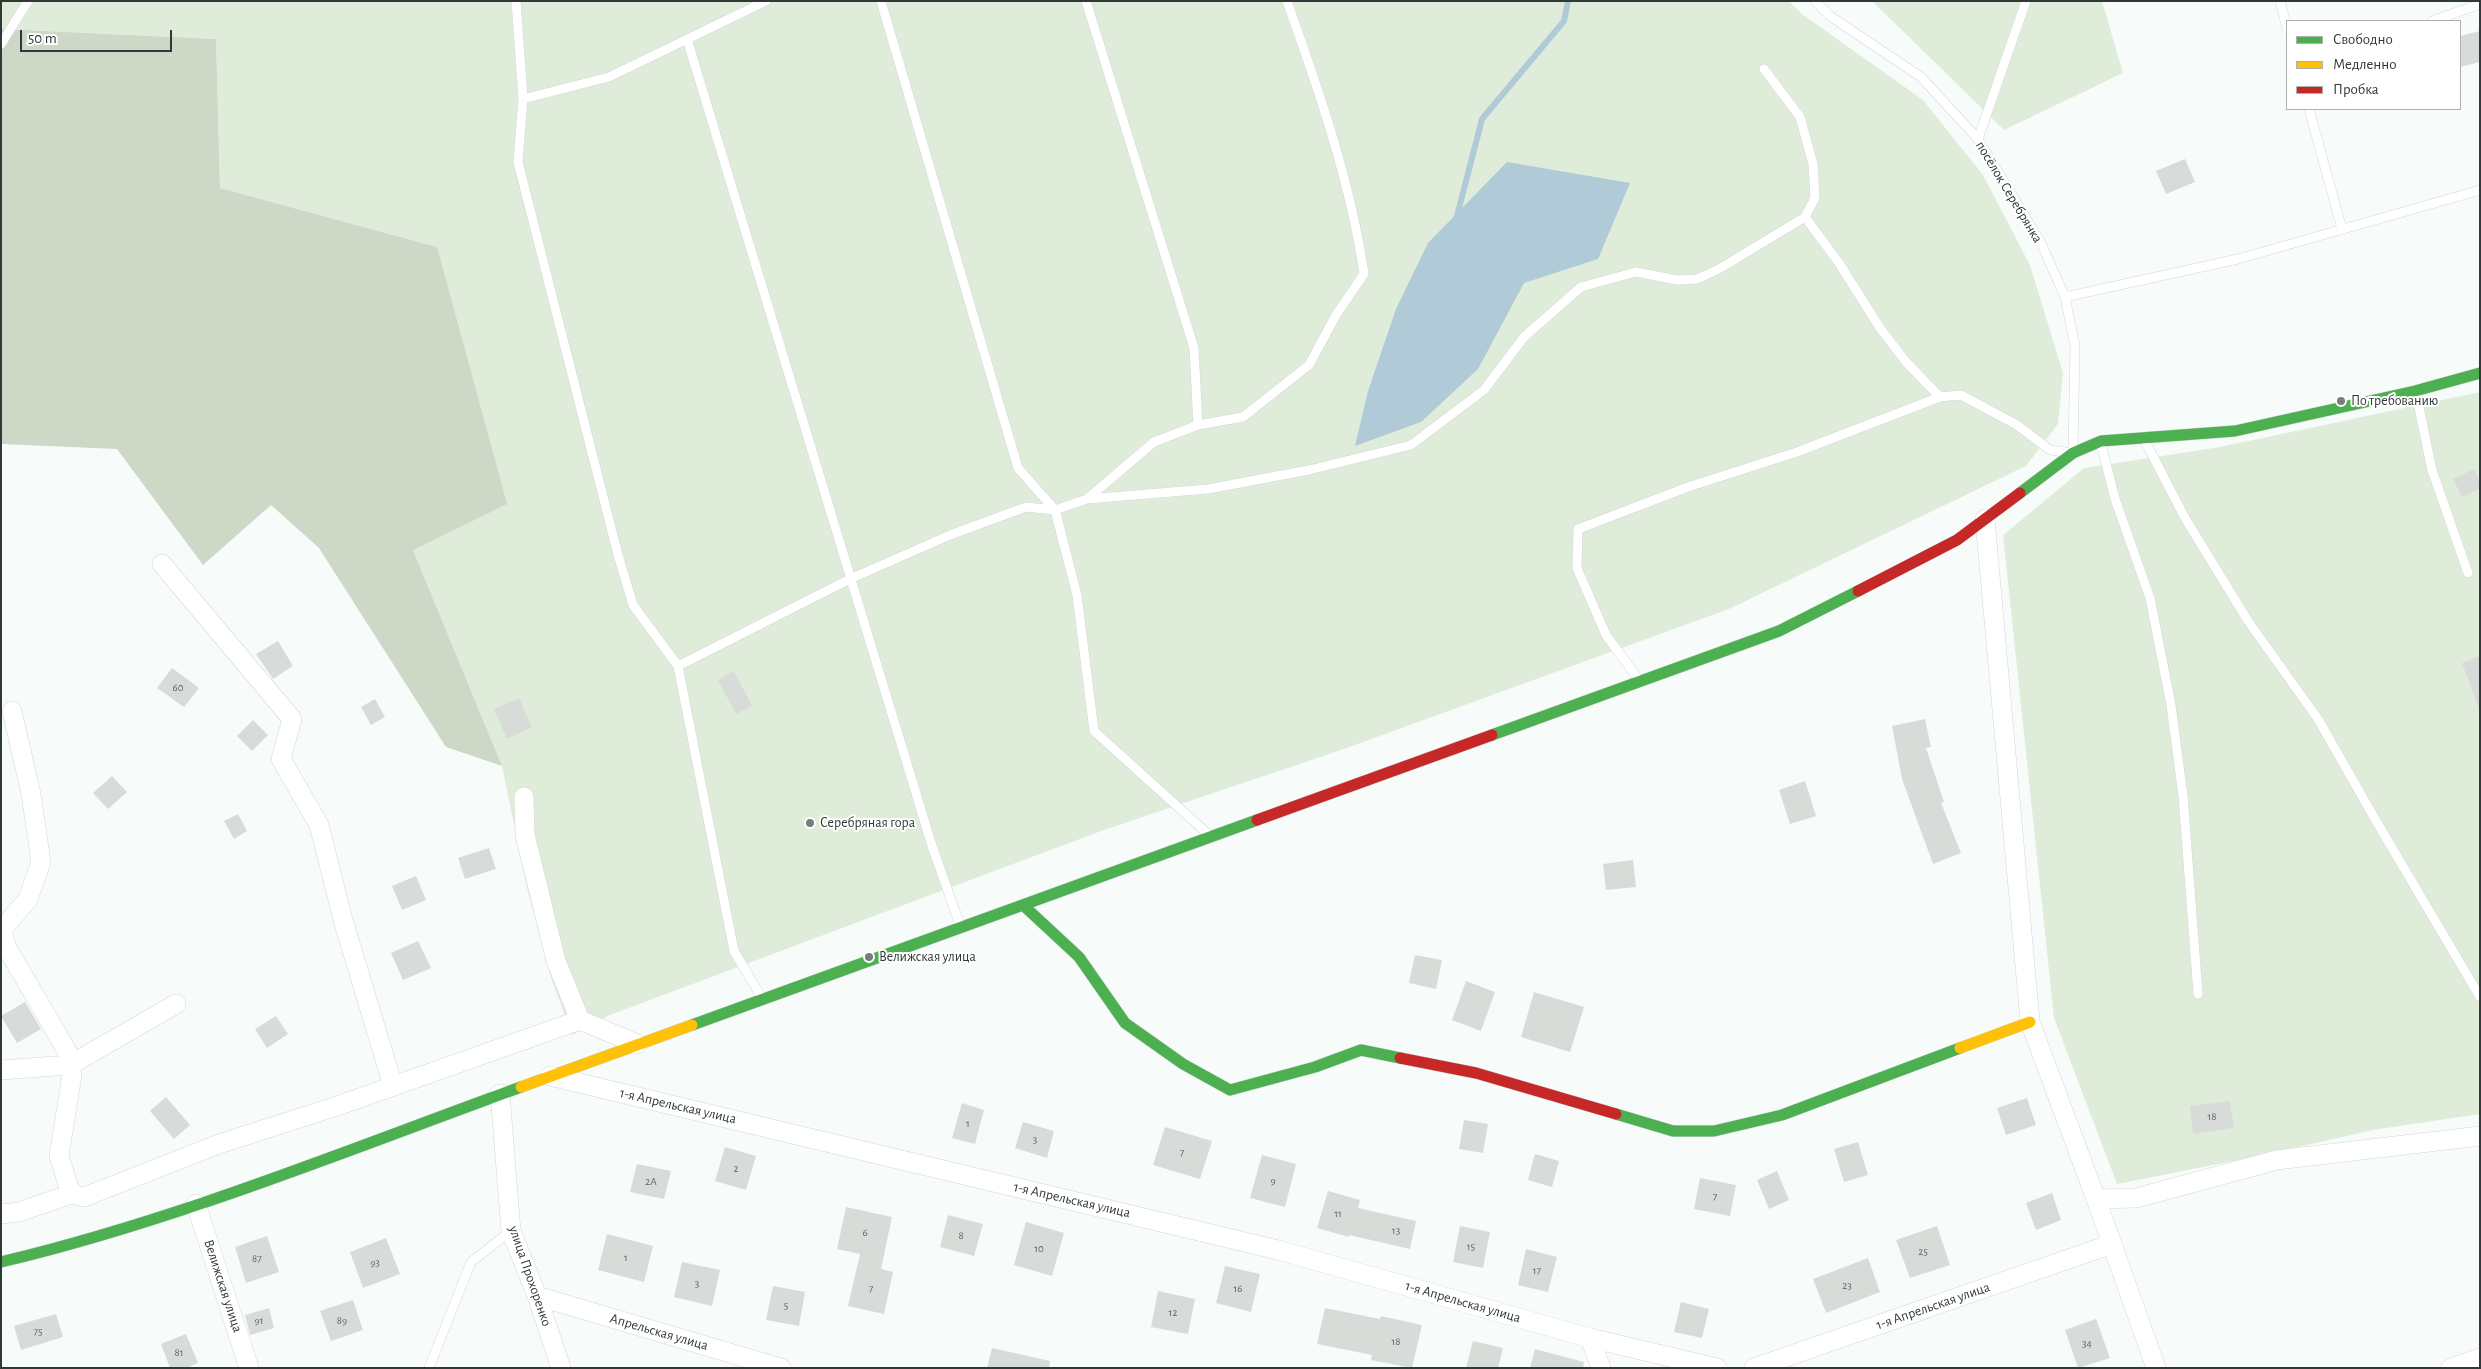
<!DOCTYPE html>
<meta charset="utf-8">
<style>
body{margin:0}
#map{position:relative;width:2481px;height:1369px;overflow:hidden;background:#f7fcfb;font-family:"Alegreya Sans",sans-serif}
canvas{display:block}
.frame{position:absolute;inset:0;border:2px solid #303937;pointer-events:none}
.legend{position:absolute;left:2286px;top:20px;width:175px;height:90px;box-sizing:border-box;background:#fff;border:1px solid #acb0af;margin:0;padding:6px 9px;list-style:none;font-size:15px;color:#303937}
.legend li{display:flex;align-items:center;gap:10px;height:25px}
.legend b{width:25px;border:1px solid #acb0af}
.scale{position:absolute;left:20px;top:30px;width:152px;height:22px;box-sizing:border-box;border:2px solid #303937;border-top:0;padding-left:6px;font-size:15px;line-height:18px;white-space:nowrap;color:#303937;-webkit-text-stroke:4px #fff;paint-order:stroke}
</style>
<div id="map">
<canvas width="2481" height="1369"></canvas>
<div class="frame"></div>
<ul class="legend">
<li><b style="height:6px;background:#4caf50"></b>Свободно</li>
<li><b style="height:6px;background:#ffc107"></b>Медленно</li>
<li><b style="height:6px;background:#c62828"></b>Пробка</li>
</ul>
<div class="scale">50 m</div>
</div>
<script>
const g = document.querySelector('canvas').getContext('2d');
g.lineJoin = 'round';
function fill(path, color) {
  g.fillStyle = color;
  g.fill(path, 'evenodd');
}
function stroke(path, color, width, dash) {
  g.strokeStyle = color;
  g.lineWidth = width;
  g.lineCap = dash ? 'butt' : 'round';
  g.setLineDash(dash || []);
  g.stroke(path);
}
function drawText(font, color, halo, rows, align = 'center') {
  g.font = font + ' "Alegreya Sans",sans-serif';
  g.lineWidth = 4;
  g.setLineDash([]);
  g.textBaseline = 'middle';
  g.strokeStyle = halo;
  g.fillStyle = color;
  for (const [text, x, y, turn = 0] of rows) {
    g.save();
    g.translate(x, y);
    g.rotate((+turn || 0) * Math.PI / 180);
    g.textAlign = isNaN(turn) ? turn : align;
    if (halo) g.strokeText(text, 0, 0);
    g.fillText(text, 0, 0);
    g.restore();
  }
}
fill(new Path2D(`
 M 1,1 L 1789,1 L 1802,14 L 1923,100 L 1983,175 L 2030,265 L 2063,373 L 2058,424 L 2026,466 L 1729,609 L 1344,749 L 1104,830 L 610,1015 L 572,1035 L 550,975 L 527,888 L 502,766 L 413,550 L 437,247 L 220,188 L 216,39 L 1,29 Z
 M 1872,1 L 2102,1 L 2123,73 L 2004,130 Z
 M 2480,392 L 2480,1114 L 2373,1130 L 2259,1156 L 2117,1184 L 2054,1018 L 2003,535 L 2084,468 L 2220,447 Z`), '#e0ecda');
fill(new Path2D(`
 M 1,29 L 216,39 L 220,188 L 437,247 L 507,504 L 413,550 L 502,766 L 446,747 L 319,548 L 271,505 L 203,565 L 117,449 L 1,444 Z`), '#cdd8c7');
fill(new Path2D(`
 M 1507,162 L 1630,183 L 1598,259 L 1524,283 L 1478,369 L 1421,422 L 1355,446 L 1368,391 L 1396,309 L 1428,243 Z`), '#b0cad7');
stroke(new Path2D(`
 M 1456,220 L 1482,119 L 1564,21 L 1568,1`), '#b0cad7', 6);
fill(new Path2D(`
 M 2480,31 L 2480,62 L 2460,67 L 2460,36 Z
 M 2185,159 L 2195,182 L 2166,194 L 2156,171 Z
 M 2474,469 L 2480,483 L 2480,489 L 2462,497 L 2453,479 Z
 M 278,641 L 293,666 L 273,679 L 256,654 Z
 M 2480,656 L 2480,706 L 2478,706 L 2462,663 Z
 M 172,668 L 199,688 L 184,707 L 157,688 Z
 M 734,671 L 752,706 L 736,714 L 718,680 Z
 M 519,698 L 532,727 L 507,739 L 494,709 Z
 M 375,699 L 385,717 L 371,725 L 361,707 Z
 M 1925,719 L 1931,747 L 1926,748 L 1944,802 L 1941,803 L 1961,853 L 1933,864 L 1902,779 L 1892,726 Z
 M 253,720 L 268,735 L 252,751 L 237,736 Z
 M 112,776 L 127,792 L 108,809 L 93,793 Z
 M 1805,781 L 1816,816 L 1790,824 L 1779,790 Z
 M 238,814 L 247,831 L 234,839 L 224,821 Z
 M 489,848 L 496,869 L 465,879 L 458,858 Z
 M 1633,860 L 1636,887 L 1606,890 L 1603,864 Z
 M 416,876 L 426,900 L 402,910 L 392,886 Z
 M 418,941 L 431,968 L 403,980 L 391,953 Z
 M 1415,955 L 1442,960 L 1436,989 L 1409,983 Z
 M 1466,981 L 1495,992 L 1481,1031 L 1452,1020 Z
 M 1534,992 L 1584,1007 L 1570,1052 L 1521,1037 Z
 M 25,1002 L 41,1029 L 17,1043 L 1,1016 Z
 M 276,1016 L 288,1034 L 267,1048 L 255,1029 Z
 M 166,1097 L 190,1125 L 174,1139 L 150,1111 Z
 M 2027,1098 L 2036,1125 L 2006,1135 L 1997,1108 Z
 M 2230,1101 L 2234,1128 L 2193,1134 L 2190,1106 Z
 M 962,1103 L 984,1110 L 975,1144 L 952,1138 Z
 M 1464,1120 L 1488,1124 L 1483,1153 L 1459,1149 Z
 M 1023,1122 L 1054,1131 L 1047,1158 L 1015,1148 Z
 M 1165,1127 L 1212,1141 L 1200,1179 L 1153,1165 Z
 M 1858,1142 L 1868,1175 L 1844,1182 L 1834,1149 Z
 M 725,1147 L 756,1156 L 746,1190 L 715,1181 Z
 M 1535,1154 L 1559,1161 L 1552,1187 L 1528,1180 Z
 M 1262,1155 L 1296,1164 L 1285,1207 L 1250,1198 Z
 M 637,1164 L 671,1171 L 664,1199 L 630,1192 Z
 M 1777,1171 L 1789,1200 L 1769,1209 L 1757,1180 Z
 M 1700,1178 L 1736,1185 L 1730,1216 L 1694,1209 Z
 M 1328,1191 L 1360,1200 L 1358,1208 L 1416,1221 L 1410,1249 L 1349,1235 L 1349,1237 L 1317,1228 Z
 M 2052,1193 L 2061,1220 L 2036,1230 L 2026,1203 Z
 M 846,1207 L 892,1217 L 881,1269 L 893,1272 L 884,1314 L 848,1306 L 860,1254 L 837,1249 Z
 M 948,1215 L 983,1224 L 974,1256 L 940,1247 Z
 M 1026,1222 L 1064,1233 L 1052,1276 L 1014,1265 Z
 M 1460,1226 L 1490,1232 L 1483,1268 L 1453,1262 Z
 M 1937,1226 L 1950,1265 L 1910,1278 L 1896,1240 Z
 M 607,1234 L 653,1246 L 644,1282 L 598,1270 Z
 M 267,1236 L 279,1272 L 246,1283 L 235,1247 Z
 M 386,1238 L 400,1274 L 363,1288 L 350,1252 Z
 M 1526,1249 L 1557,1257 L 1548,1292 L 1518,1285 Z
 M 1868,1258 L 1880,1292 L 1826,1313 L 1813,1279 Z
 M 682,1262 L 720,1270 L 712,1306 L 674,1297 Z
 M 1225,1266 L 1260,1274 L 1251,1312 L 1216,1303 Z
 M 773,1286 L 805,1292 L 799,1326 L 766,1320 Z
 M 1158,1291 L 1195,1299 L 1188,1334 L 1151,1327 Z
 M 353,1300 L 363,1330 L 331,1341 L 320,1311 Z
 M 1681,1302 L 1709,1309 L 1702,1338 L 1674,1332 Z
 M 269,1308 L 274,1328 L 250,1335 L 245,1315 Z
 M 1325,1308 L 1380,1319 L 1381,1316 L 1422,1325 L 1412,1368 L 1371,1360 L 1372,1355 L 1317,1344 Z
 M 56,1314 L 63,1337 L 21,1350 L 14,1326 Z
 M 2096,1319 L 2110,1358 L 2078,1368 L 2065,1330 Z
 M 186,1334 L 198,1363 L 186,1368 L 170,1368 L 161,1344 Z
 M 1473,1341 L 1503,1348 L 1498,1368 L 1466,1368 Z
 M 992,1348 L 1050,1361 L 1049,1368 L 987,1368 Z
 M 1535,1349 L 1584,1362 L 1583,1368 L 1530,1368 Z`), '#d7dcd9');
const lane = new Path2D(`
 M 516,1 L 523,99 L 518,162 L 618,555 L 633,605 L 678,666 L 734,951 L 762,998
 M 881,1 L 1018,468 L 1055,510 L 1087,499 L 1154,442 L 1198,425 L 1243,417 L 1309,365 L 1336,315 L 1364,274 C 1350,180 1319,91 1287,1
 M 1086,1 L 1194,348 L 1198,425
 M 2280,1 L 2287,28
 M 2432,21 L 2480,4
 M 687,39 L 932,846 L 960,925
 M 1,44 L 28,1
 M 1764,69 L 1800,117 L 1813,164 L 1815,198 L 1805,217
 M 523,99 L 609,77 L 766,1
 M 2309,109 L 2342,229
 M 1978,139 L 2026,1
 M 2065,297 L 2238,259 L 2480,190
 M 2416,393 L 2432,470 L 2468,573
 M 2145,441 L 2185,518 L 2248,621 L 2318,719 L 2375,819 L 2480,997
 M 2101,443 L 2115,499 L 2150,598 L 2171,705 L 2183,796 L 2198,994
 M 1087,499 L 1208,489 L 1309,470 L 1411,445 L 1484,390 L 1524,337 L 1581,287 L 1636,272 L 1677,280 L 1697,279 L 1719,269 L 1805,217 L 1839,263 L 1880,328 L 1906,362 L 1940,397
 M 678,666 L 850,579 L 950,535 L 1026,507 L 1055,510 L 1077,595 L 1094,731 L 1208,834
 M 1639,680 L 1606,635 L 1577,568 L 1578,529 L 1688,487 L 1797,452 L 1940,397 L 1961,395 L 2017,425 L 2050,450 L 2073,453 L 2075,346 L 2065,297 L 2041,243 L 1978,139 L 1921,77 L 1830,16 L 1815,1
 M 429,1368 L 471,1262 L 511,1231`);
const street = new Path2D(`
 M 1985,519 L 2030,1022 L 2096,1199 L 2136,1198 L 2277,1160 L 2480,1136
 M 162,564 L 292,719 L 281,759 L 319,825 L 343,920 L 393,1086
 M 12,711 L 31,794 L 41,862 L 28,899 L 1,931 L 7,948 L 67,1051 L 72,1075 L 59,1156 L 71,1194 L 84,1197 L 219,1144 L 340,1105 L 580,1020
 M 524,797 L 525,835 L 556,961 L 580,1020 L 637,1044
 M 1,1070 L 70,1065 L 176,1004
 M 550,1076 L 1278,1250 L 1590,1338 L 1601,1368
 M 500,1094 L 511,1231 L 537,1296 L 561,1368
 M 2096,1199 L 2156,1368
 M 196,1204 L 249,1368
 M 1,1214 L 19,1212 L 71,1194
 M 537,1296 L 781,1368
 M 1590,1338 L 1717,1368
 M 1754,1368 L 2112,1244
 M 2451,1368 L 2480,1358`);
const fast = new Path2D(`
 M 2020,493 L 2073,453 L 2101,441 L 2235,431 L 2415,391 L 2480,373
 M 1492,735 L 1779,631 L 1858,591
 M 1023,905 L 1079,957 L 1125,1023 L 1183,1064 L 1230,1090 L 1315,1067 L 1361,1050 L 1400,1058
 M 692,1025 L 1257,820
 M 1616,1114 L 1673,1131 L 1714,1131 L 1782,1115 L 1960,1048
 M 1,1262 C 178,1220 350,1149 521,1087`);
const slow = new Path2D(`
 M 1960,1048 L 2030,1022
 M 521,1087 L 692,1025`);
const jam = new Path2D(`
 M 1858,591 L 1957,540 L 2020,493
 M 1257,820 L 1492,735
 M 1400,1058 L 1476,1073 L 1616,1114`);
stroke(lane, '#d2d8d6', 10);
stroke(street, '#d2d8d6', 20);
stroke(fast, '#d2d8d6', 12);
stroke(slow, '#d2d8d6', 12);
stroke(jam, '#d2d8d6', 12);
stroke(lane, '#fefffe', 9);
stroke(street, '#fefffe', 19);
stroke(fast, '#4caf50', 11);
stroke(slow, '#ffc107', 11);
stroke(jam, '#c62828', 11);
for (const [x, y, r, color] of [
 [2341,401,5,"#767d7c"],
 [810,823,5,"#767d7c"],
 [869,957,5,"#767d7c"]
]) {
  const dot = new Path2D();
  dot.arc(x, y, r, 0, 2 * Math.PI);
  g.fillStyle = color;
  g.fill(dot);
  stroke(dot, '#fff', 2);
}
drawText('11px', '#5a6260', null, [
 ["60",178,688],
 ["18",2212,1117],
 ["1",968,1124],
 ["3",1035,1140],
 ["7",1182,1153],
 ["2",736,1169],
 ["9",1273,1181],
 ["2А",651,1182],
 ["7",1715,1197],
 ["11",1338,1214],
 ["13",1396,1231],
 ["6",865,1233],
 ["8",961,1236],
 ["15",1471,1247],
 ["10",1039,1249],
 ["25",1923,1252],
 ["1",626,1258],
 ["87",257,1259],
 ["93",375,1263],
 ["17",1537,1271],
 ["3",697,1284],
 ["23",1847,1286],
 ["7",871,1289],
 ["16",1238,1289],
 ["5",786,1306],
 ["12",1173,1313],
 ["91",259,1321],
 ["89",342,1321],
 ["75",38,1332],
 ["18",1396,1342],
 ["34",2087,1344],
 ["81",179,1353]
]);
drawText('14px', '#303937', '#fff', [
 ["посёлок Серебрянка",2009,192,59],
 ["1-я Апрельская улица",678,1106,13],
 ["1-я Апрельская улица",1072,1200,13],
 ["улица Прохоренко",530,1276,71],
 ["Велижская улица",223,1286,72],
 ["1-я Апрельская улица",1463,1302,16],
 ["1-я Апрельская улица",1933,1306,-19],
 ["Апрельская улица",659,1332,16]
]);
drawText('14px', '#303937', '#fff', [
 ["По требованию",2351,401],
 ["Серебряная гора",820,823],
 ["Велижская улица",879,957]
], 'left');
</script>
